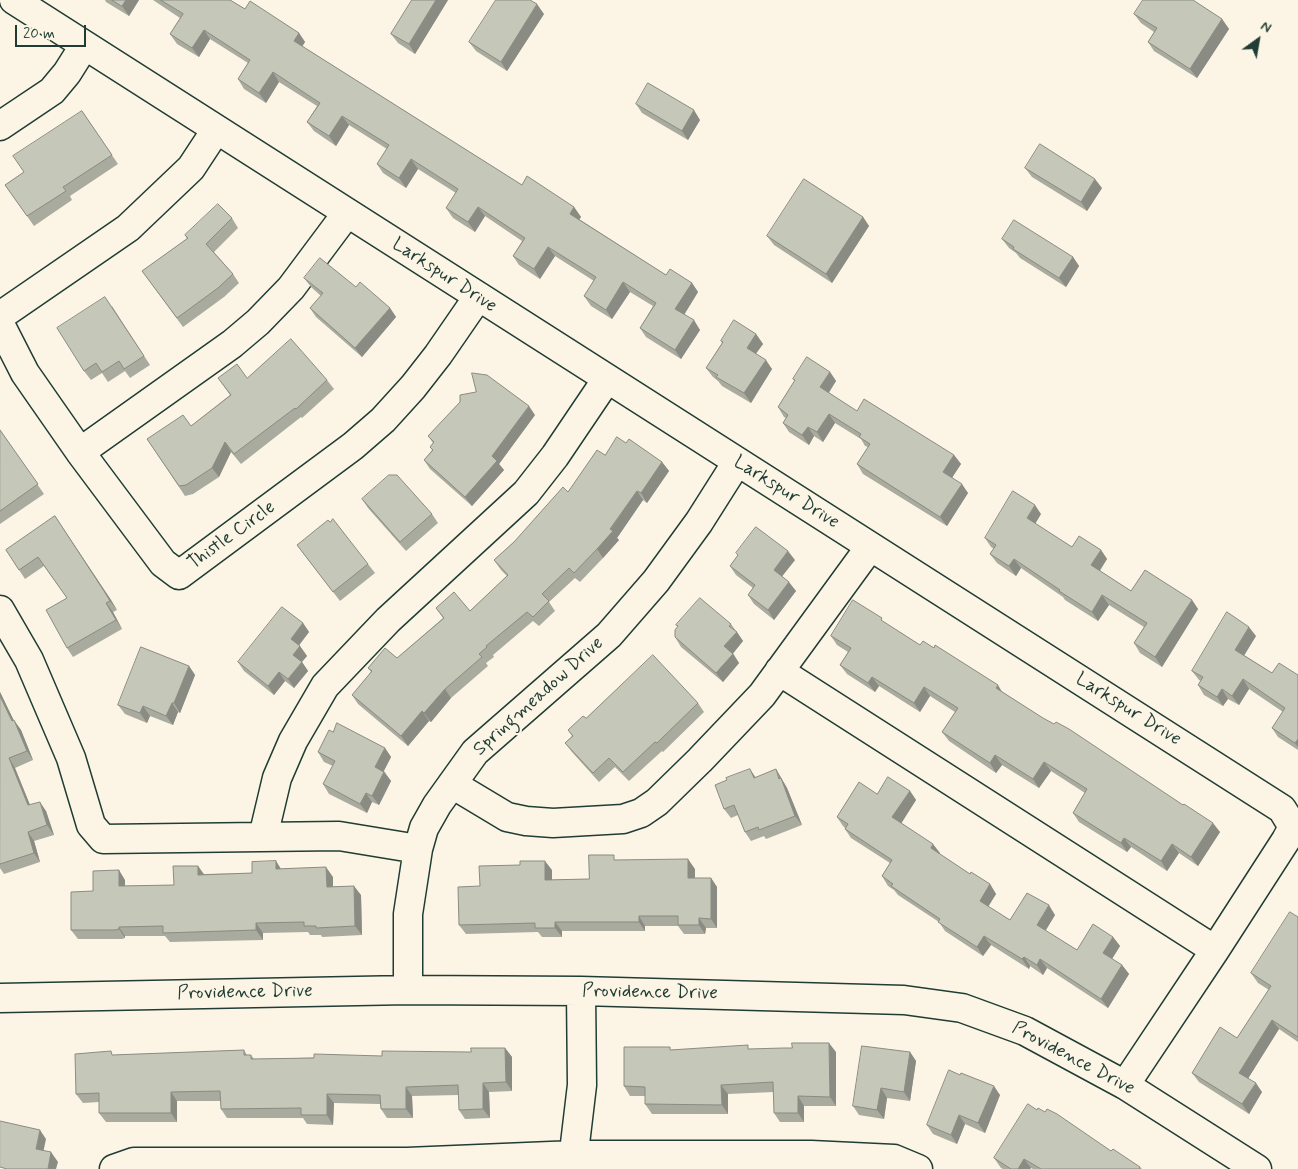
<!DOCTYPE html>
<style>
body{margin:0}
#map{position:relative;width:1298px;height:1169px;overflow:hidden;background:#fcf5e5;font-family:Mynerve,sans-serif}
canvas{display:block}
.north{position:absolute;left:1233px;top:15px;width:50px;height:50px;-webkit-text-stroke:4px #fcf5e5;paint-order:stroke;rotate:32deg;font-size:14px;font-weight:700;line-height:20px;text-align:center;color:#1f3d34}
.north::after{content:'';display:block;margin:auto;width:18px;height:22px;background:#1f3d34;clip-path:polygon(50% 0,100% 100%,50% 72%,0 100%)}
.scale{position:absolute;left:15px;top:25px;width:71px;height:22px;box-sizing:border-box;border:2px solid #1f3d34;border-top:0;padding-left:6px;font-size:15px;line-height:18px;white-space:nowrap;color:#1f3d34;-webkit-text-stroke:4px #fcf5e5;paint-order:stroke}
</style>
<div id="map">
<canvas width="1298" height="1169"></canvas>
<div class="north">N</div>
<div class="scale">20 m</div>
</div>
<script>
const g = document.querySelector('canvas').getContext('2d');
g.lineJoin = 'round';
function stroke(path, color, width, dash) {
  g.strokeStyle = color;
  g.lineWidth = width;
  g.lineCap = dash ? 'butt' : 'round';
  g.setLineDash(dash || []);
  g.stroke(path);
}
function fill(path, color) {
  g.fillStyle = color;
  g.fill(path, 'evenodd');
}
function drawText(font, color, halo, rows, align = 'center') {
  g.font = font + ' Mynerve,sans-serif';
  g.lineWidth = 4.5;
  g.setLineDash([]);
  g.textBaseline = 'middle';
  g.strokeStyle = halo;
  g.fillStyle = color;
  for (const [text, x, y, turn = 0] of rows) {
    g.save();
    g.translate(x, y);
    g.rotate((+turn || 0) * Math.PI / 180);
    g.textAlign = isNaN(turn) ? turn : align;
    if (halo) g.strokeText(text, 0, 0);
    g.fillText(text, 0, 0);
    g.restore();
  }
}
const minor = new Path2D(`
 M 14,0 L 1282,809 L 1293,827 L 1286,840 L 1215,950 L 1125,1085
 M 0,126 L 52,91 L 67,73 L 84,46
 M 0,316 L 128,228 L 191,168 L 216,130
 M 0,324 L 25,373 L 80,452 L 163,563 L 179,575 L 353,446 L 383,420 L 413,387 L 438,355 L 478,297
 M 80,452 L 232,344 L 258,322 L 291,288 L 347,213
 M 0,610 L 29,660 L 71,758 L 91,825 L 103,839 L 339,836 L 418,849
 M 779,671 L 1215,950
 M 452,784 L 507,817 L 526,821 L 553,823 L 623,819 L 641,813 L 657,802 L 700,760 L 762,695 L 870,547
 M 263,837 L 277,778 L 293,741 L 325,686 L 388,620 L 526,493 L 555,456 L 607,379
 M 408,990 L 408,914 L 418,849 L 424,828 L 437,805 L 475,752 L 609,635 L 656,581 L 699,522 L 737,462
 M 0,998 L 408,990 L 581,991 L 904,1000 L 962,1008 L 1025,1031 L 1125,1085 L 1257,1169
 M 114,1169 L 134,1162 L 407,1162 L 575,1155 L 811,1155 L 894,1159 L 918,1169
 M 572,1169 L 582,1085 L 581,991`);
stroke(minor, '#1f3d34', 31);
stroke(minor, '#fcf5e5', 28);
fill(new Path2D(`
 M 105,0 L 139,0 L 129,16 L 106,2 Z
 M 153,0 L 230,0 L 245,9 L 299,33 L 305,42 L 302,46 L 522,185 L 574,207 L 581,217 L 579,219 L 666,275 L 692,283 L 698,292 L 684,315 L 700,330 L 681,359 L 646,337 L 640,328 L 653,306 L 630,292 L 612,319 L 591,306 L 584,296 L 594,281 L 555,256 L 540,279 L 519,265 L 513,256 L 522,241 L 485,216 L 475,232 L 453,218 L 446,208 L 456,193 L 418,169 L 406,188 L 383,173 L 377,164 L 387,149 L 349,125 L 336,146 L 314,131 L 307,122 L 317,106 L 279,82 L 266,103 L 244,89 L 238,79 L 248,63 L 210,39 L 199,57 L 177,44 L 170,34 L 180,18 Z
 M 412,0 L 448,0 L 415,54 L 398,43 L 391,34 Z
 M 544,14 L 507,71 L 476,51 L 469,42 Z
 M 1134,14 L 1222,19 L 1229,29 L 1197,78 L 1154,51 L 1148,42 L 1154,32 L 1141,23 Z
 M 636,104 L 700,120 L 688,140 L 642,113 Z
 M 82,111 L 118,164 L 70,196 L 72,200 L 34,226 L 5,185 L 24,172 Z
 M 1025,168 L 1102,188 L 1087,211 L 1032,177 Z
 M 863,217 L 869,226 L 832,283 L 774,245 L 767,236 Z
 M 232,218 L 238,228 L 214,252 L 233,274 L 239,283 L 224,297 L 183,327 L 142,271 L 187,239 L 185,235 Z
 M 1002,239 L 1073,257 L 1079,266 L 1066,287 L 1020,258 L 1016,253 L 1009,248 Z
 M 304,278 L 356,287 L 390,308 L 396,317 L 362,357 L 316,317 L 310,308 L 321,296 L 311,287 Z
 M 112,306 L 150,365 L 130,378 L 125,371 L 108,382 L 102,373 L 91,380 L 84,371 Z
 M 756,334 L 763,344 L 756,354 L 772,369 L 751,403 L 722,386 L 718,381 L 713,377 L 706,368 L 722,343 L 721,341 Z
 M 830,372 L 836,381 L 829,393 L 857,411 L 954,455 L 961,464 L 952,477 L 968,493 L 947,526 L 863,474 L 857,464 L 868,447 L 865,446 L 861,439 L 835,423 L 823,442 L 814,436 L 809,445 L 789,432 L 783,423 L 786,418 L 784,417 L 778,407 L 795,381 L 793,379 Z
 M 218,378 L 247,378 L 327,380 L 334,389 L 302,418 L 301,417 L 241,464 L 231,452 L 219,477 L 193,494 L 185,496 L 147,439 L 191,426 L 230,395 Z
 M 535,415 L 499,464 L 504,470 L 472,506 L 430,469 L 424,460 L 432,450 L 430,447 L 433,443 L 428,436 Z
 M 0,430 L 44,494 L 0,524 Z
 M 626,443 L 662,462 L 669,471 L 647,503 L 643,500 L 617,538 L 619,540 L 603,558 L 580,582 L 575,578 L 549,602 L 555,611 L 539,626 L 533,621 L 493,655 L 494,657 L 486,663 L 488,666 L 451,698 L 431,722 L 429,721 L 408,746 L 358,704 L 352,695 L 371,672 L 368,668 L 397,658 L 443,618 L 436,608 L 470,611 L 507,576 L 501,570 L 494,560 L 568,492 L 605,455 Z
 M 362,499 L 432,514 L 438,523 L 406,551 L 368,508 Z
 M 1041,514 L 1035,524 L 1072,547 L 1101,550 L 1107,559 L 1100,571 L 1131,591 L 1192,600 L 1198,609 L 1162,667 L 1140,653 L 1134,643 L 1144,627 L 1109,605 L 1098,621 L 1065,600 L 1063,597 L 1021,568 L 1016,576 L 997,563 L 990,554 L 994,549 L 991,547 L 985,538 Z
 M 55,516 L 111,600 L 117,610 L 113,612 L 122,629 L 73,657 L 67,648 L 67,598 L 44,566 L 25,579 L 6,550 Z
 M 297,545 L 368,564 L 375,573 L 340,601 Z
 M 736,553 L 795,560 L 782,576 L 796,591 L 774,620 L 754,604 L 748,595 L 753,588 L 736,575 L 730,566 L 738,555 Z
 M 303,623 L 309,632 L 299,645 L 307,656 L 302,662 L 308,671 L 294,688 L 285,681 L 274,695 L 244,671 L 238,662 Z
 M 731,624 L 743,641 L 733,653 L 739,663 L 723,682 L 681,647 L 675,637 L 678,627 L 676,625 Z
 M 886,624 L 920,645 L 1002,692 L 1220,832 L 1198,866 L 1179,853 L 1167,871 L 1131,847 L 1127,852 L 1079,822 L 1073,813 L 1085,793 L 1051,771 L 1039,788 L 1002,765 L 996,773 L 949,741 L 942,732 L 955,712 L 930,696 L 920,712 L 879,686 L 875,692 L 847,674 L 840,665 L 848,652 L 837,645 L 831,636 Z
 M 1256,636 L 1244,655 L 1272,673 L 1298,675 L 1298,750 L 1278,737 L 1272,728 L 1283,712 L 1249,689 L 1239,705 L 1228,699 L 1223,706 L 1204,695 L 1198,685 L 1201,681 L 1199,680 L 1192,671 Z
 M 189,666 L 195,675 L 180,713 L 178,712 L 173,725 L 150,716 L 147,723 L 125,714 L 118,705 Z
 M 0,692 L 14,721 L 21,730 L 33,760 L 15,768 L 30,805 L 46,811 L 54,835 L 34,841 L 40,862 L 4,874 L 0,868 Z
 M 698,703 L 704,712 L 663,752 L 662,751 L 629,781 L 615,767 L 599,782 L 572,752 L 565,743 L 572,736 L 568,730 L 586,718 Z
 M 333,732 L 385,748 L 391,757 L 384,771 L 391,781 L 379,805 L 372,802 L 367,813 L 329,794 L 323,784 L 333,766 L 324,762 L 318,752 Z
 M 776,769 L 787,788 L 802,825 L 766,839 L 764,836 L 751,841 L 745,832 L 738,815 L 731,818 L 724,809 L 756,778 Z
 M 910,791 L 916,800 L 901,823 L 940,853 L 939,854 L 970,874 L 990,884 L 996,894 L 988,907 L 1010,920 L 1055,915 L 1045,931 L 1077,950 L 1113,937 L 1120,946 L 1112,959 L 1122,965 L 1129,974 L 1108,1008 L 1047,968 L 1043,975 L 1030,966 L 1029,969 L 991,945 L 983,956 L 945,931 L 939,922 L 898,895 L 894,890 L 888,886 L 882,876 L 890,863 L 851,838 L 845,829 L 845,828 L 843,826 L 837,817 L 877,794 Z
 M 617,860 L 695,869 L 695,878 L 711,878 L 717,887 L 717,928 L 706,928 L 705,934 L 684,934 L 678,926 L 645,926 L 645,931 L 562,931 L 562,937 L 542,937 L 538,932 L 466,934 L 459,925 L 480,886 L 552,870 L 552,880 L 589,879 Z
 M 276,861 L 281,869 L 333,877 L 333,887 L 361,895 L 362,935 L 322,937 L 321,935 L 310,935 L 308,932 L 263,933 L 263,940 L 170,942 L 165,936 L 125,936 L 125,938 L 122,939 L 78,939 L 71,930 L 125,880 L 125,886 L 174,885 L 198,866 L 204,874 L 252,873 Z
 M 1298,917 L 1298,1042 L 1279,1029 L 1248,1078 L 1262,1092 L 1249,1114 L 1199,1082 L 1192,1073 L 1237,1038 L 1269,990 L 1258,983 L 1251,973 Z
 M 505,1048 L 512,1057 L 512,1091 L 489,1092 L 490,1118 L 465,1119 L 459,1110 L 459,1095 L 412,1096 L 413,1118 L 387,1118 L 381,1109 L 380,1104 L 334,1103 L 333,1125 L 307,1124 L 303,1118 L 227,1118 L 221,1109 L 221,1101 L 177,1101 L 177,1122 L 106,1122 L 99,1113 L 99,1102 L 83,1103 L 76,1094 L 114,1055 L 244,1050 L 247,1055 L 251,1055 L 254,1059 L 382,1056 L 471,1052 Z
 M 751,1049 L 836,1052 L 836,1106 L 804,1106 L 804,1122 L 780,1122 L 774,1113 L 774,1092 L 728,1094 L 728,1114 L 652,1114 L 645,1104 L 645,1096 L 630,1096 L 624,1086 L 671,1050 Z
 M 910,1052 L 916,1061 L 910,1101 L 887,1098 L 884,1119 L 859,1115 L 853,1106 Z
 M 960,1075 L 1000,1095 L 985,1133 L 965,1124 L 957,1144 L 933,1134 L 927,1125 Z
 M 1111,1151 L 1140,1167 L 1142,1169 L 1033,1169 L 1031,1168 L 1030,1169 L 1003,1169 L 1001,1168 L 994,1158 Z`), '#a9ab9f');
fill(new Path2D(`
 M 126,0 L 139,0 L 129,16 L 122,6 Z
 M 436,0 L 448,0 L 415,54 L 409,44 Z
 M 537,4 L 544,14 L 507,71 L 501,62 Z
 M 1222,19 L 1229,29 L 1197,78 L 1190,69 Z
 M 204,30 L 210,39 L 199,57 L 192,48 Z
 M 299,33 L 305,42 L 300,50 L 294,41 Z
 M 273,72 L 279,82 L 266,103 L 259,93 Z
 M 694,110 L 700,120 L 688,140 L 682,131 Z
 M 342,116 L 349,125 L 336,146 L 329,136 Z
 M 411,159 L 418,169 L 406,188 L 399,178 Z
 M 1095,179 L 1102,188 L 1087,211 L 1081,202 Z
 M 478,207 L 485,216 L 475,232 L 468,222 Z
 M 574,207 L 581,217 L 577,223 L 570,214 Z
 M 863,217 L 869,226 L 832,283 L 826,274 Z
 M 548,247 L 555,256 L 540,279 L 534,269 Z
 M 1073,257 L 1079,266 L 1066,287 L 1059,278 Z
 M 623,282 L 630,292 L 612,319 L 606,310 Z
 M 692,283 L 698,292 L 682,318 L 675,309 Z
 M 390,308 L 396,317 L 362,357 L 355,348 Z
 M 694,320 L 700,330 L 681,359 L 675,350 Z
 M 756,334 L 763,344 L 753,357 L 747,348 Z
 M 766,360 L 772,369 L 751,403 L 744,393 Z
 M 830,372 L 836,381 L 826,396 L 820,387 Z
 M 529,406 L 535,415 L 499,464 L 504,470 L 472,506 L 465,497 L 492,456 Z
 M 829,414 L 835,423 L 823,442 L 817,432 Z
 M 808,427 L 814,436 L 809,445 L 802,435 Z
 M 225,442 L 231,452 L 219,477 L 212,468 Z
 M 954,455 L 961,464 L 950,481 L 943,472 Z
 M 662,462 L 669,471 L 647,503 L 641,493 Z
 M 962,484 L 968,493 L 947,526 L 940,517 Z
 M 637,491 L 643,500 L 617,538 L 619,540 L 603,558 L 597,549 Z
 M 1035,505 L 1041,514 L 1033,527 L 1027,518 Z
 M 55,516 L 111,600 L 117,610 L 110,601 Z
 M 1101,550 L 1107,559 L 1097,574 L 1091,565 Z
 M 788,551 L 795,560 L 780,579 L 774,570 Z
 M 1014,559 L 1021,568 L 1016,576 L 1009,566 Z
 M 789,582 L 796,591 L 774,620 L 768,610 Z
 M 1102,595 L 1109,605 L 1098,621 L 1092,612 Z
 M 1192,600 L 1198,609 L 1162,667 L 1155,657 Z
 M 106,603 L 113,612 L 122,629 L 116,620 Z
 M 303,623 L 309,632 L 297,648 L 291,639 Z
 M 1249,627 L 1256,636 L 1242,659 L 1235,650 Z
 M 737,632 L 743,641 L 731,656 L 724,646 Z
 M 300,646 L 307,656 L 299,665 L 293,655 Z
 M 733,654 L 739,663 L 723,682 L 716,673 Z
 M 302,662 L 308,671 L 294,688 L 288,679 Z
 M 189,666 L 195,675 L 180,713 L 174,703 Z
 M 279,672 L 285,681 L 274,695 L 268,686 Z
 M 872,677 L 879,686 L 875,692 L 868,683 Z
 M 1243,679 L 1249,689 L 1239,705 L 1232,696 Z
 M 998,685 L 1004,695 L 996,688 Z
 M 924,687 L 930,696 L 920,712 L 914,703 Z
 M 445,689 L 451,698 L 431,722 L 424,713 Z
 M 1222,689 L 1228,699 L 1223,706 L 1217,697 Z
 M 0,692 L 16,725 L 14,720 L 21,730 L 33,760 L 27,751 L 0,696 Z
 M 172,703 L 178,712 L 173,725 L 166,716 Z
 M 143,706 L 150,716 L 147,723 L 140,713 Z
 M 422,711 L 429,721 L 408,746 L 401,736 Z
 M 1298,739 L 1298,747 L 1295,743 Z
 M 385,748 L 391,757 L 381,776 L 375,767 Z
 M 995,755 L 1002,765 L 996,773 L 990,763 Z
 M 9,758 L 15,768 L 34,815 L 28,805 Z
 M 1044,762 L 1051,771 L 1039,788 L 1033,779 Z
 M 750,769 L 756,778 L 754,778 Z
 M 776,769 L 787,788 L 802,825 L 795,816 Z
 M 384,772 L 391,781 L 379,805 L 372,796 Z
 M 910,791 L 916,800 L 899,827 L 892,817 Z
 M 366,793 L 372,802 L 367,813 L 360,804 Z
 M 40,802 L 46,811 L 54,835 L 47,825 Z
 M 1213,823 L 1220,832 L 1198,866 L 1191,857 Z
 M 28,832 L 34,841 L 40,862 L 34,853 Z
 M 1124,838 L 1131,847 L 1127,852 L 1121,843 Z
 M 933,844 L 940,853 L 937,857 L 931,848 Z
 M 1172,844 L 1179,853 L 1167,871 L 1161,861 Z
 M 688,859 L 695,869 L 695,887 L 688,878 Z
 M 276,861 L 282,871 L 276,869 Z
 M 545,861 L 552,870 L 552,889 L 545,880 Z
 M 198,866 L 204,875 L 198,875 Z
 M 326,867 L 333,877 L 333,897 L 327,887 Z
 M 119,870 L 125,880 L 125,895 L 119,886 Z
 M 711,878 L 717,887 L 717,928 L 711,919 Z
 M 990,884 L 996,894 L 986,910 L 980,901 Z
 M 354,886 L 361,895 L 362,935 L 355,926 Z
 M 1049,905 L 1055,915 L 1043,935 L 1037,925 Z
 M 639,916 L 645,926 L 645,931 L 639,922 Z
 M 699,918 L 706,928 L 705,934 L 699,925 Z
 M 555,922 L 562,931 L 562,937 L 555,928 Z
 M 256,923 L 263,933 L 263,940 L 256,930 Z
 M 119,927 L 125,936 L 125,938 L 119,929 Z
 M 984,936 L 991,945 L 983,956 L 977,947 Z
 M 1113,937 L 1120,946 L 1110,962 L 1103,953 Z
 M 1024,957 L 1030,966 L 1029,969 L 1022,959 Z
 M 1040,959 L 1047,968 L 1043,975 L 1037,965 Z
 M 1122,965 L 1129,974 L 1108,1008 L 1101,999 Z
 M 1272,1020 L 1279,1029 L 1246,1082 L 1239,1073 Z
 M 829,1043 L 836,1052 L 836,1106 L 830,1097 Z
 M 505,1048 L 512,1057 L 512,1091 L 506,1082 Z
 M 910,1052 L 916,1061 L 910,1101 L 904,1092 Z
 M 483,1083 L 489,1092 L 490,1118 L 483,1109 Z
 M 1256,1083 L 1262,1092 L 1249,1114 L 1242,1104 Z
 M 721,1085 L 728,1094 L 728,1114 L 722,1105 Z
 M 994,1086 L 1000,1095 L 985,1133 L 978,1123 Z
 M 406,1087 L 412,1096 L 413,1118 L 406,1109 Z
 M 881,1088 L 887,1098 L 884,1119 L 877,1110 Z
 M 171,1092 L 177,1101 L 177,1122 L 171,1113 Z
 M 327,1094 L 334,1103 L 333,1125 L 327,1115 Z
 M 798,1096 L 804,1106 L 804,1122 L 798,1113 Z
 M 959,1115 L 965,1124 L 957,1144 L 951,1135 Z
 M 40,1130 L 46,1139 L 42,1158 L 36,1149 Z
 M 51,1152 L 58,1162 L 56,1169 L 48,1169 Z
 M 1024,1159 L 1031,1168 L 1030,1169 L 1018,1169 Z`), '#8a8b82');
const building = new Path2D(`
 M 112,0 L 126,0 L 122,6 Z
 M 161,0 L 230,0 L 245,9 L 250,1 L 299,33 L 294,41 L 522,185 L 527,176 L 574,207 L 570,214 L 666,275 L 670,269 L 692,283 L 675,309 L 694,320 L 675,350 L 640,328 L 656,303 L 623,282 L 606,310 L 584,296 L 596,277 L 548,247 L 534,269 L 513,256 L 525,238 L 478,207 L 468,222 L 446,208 L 458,189 L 411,159 L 399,178 L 377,164 L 389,145 L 342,116 L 329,136 L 307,122 L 320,103 L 273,72 L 259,93 L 238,79 L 250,60 L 204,30 L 192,48 L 170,34 L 183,14 Z
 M 412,0 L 436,0 L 409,44 L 391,34 Z
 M 496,0 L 530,0 L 537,4 L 501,62 L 469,42 Z
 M 1143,0 L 1193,0 L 1222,19 L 1190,69 L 1148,42 L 1157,28 L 1134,14 Z
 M 648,83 L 694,110 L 682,131 L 636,104 Z
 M 82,111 L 112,155 L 63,187 L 66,191 L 27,216 L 5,185 L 24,172 L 13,156 Z
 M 1040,144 L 1095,179 L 1081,202 L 1025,168 Z
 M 804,179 L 863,217 L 826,274 L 767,236 Z
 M 218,204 L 232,218 L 206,244 L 233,274 L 218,288 L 177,318 L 142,271 L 188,238 L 185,235 Z
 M 1014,220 L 1073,257 L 1059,278 L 1013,249 L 1014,247 L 1002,239 Z
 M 320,258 L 356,287 L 360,282 L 390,308 L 355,348 L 310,308 L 323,293 L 304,278 Z
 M 105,297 L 144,356 L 124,369 L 119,361 L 102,372 L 96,363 L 84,371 L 57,328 Z
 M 734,320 L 756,334 L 747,348 L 766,360 L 744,393 L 716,377 L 718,375 L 706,368 L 723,342 L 721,341 Z
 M 291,339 L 327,380 L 296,409 L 295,408 L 234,454 L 225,442 L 212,468 L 186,485 L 179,486 L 147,439 L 183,415 L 191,426 L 231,395 L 218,378 L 237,364 L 247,378 Z
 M 807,357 L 830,372 L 820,387 L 857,411 L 864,399 L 954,455 L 943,472 L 962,484 L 940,517 L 857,464 L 870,444 L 859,437 L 861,434 L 829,414 L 817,432 L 808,427 L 802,435 L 783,423 L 788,415 L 778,407 L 795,380 L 793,379 Z
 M 472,373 L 487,375 L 529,406 L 492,456 L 497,461 L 465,497 L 424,460 L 433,450 L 430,447 L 434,442 L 428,436 L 460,402 L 460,395 L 476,392 Z
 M 0,430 L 38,484 L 0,511 Z
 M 617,437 L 626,443 L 629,439 L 662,462 L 641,493 L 637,491 L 610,529 L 613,531 L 597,549 L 574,573 L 569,568 L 542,594 L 549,601 L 533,617 L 527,612 L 486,646 L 487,647 L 479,654 L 482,657 L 445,689 L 424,713 L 422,711 L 401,736 L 352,695 L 372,671 L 368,668 L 385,648 L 397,658 L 444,618 L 436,608 L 454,592 L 470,611 L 508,575 L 494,560 L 514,542 L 563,487 L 568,492 L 597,450 L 605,455 Z
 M 389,475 L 397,475 L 432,514 L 400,542 L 362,499 Z
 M 1013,491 L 1035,505 L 1027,518 L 1072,547 L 1079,536 L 1101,550 L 1091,565 L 1131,591 L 1145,570 L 1192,600 L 1155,657 L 1134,643 L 1147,623 L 1102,595 L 1092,612 L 1059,591 L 1060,590 L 1014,559 L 1009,566 L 990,554 L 996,545 L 985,538 Z
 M 55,516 L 104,591 L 110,601 L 106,603 L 116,620 L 67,648 L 46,610 L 67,598 L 38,557 L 19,570 L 6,550 Z
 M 333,519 L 368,564 L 333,592 L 297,545 L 328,520 L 330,522 Z
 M 756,527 L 788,551 L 774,570 L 789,582 L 768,610 L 748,595 L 755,585 L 730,566 L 738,555 L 736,553 Z
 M 700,598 L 731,624 L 729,626 L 737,632 L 724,646 L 733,654 L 716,673 L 675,637 L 675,630 L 678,626 L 676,625 Z
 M 853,600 L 882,618 L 881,620 L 920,645 L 923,641 L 934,648 L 935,645 L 998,685 L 996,688 L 1043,718 L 1054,724 L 1056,722 L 1069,729 L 1183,805 L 1184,804 L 1213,823 L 1191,857 L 1172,844 L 1161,861 L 1124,838 L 1121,843 L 1073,813 L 1087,789 L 1044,762 L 1033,779 L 995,755 L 990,763 L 942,732 L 958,708 L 924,687 L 914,703 L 872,677 L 868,683 L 840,665 L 851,648 L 831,636 Z
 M 282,607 L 303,623 L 291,639 L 300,646 L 293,655 L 302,662 L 288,679 L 279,672 L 268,686 L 238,662 Z
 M 1227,612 L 1249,627 L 1235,650 L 1272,673 L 1279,663 L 1298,675 L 1298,739 L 1295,743 L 1272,728 L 1285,708 L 1243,679 L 1232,696 L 1222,689 L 1217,697 L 1198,685 L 1203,677 L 1192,671 Z
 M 141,647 L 189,666 L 174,703 L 172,703 L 166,716 L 143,706 L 140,713 L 118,705 Z
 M 653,655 L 698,703 L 657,743 L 655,742 L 623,772 L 609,758 L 593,773 L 565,743 L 573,736 L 568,730 L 583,716 L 586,718 Z
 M 0,696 L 12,721 L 14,720 L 27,751 L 9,758 L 28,805 L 40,802 L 47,825 L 28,832 L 34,853 L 0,864 Z
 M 337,723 L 385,748 L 375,767 L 384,772 L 372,796 L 366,793 L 360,804 L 323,784 L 335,761 L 318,752 L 329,730 L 333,732 Z
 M 750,769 L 754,778 L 776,769 L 779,779 L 781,778 L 795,816 L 759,830 L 758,827 L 745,832 L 734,805 L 724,809 L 715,785 L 727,780 L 726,778 Z
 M 888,777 L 910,791 L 892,817 L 933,844 L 931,848 L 970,874 L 971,872 L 990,884 L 980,901 L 1010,920 L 1027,893 L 1049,905 L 1037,925 L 1077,950 L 1093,924 L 1113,937 L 1103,953 L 1122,965 L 1101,999 L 1040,959 L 1037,965 L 1024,957 L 1022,959 L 984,936 L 977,947 L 938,922 L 940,919 L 891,886 L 893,884 L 882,876 L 892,860 L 845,829 L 848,824 L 837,817 L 859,782 L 877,794 Z
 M 589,855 L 614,855 L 614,860 L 688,859 L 688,878 L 711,878 L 711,919 L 699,918 L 699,925 L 678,925 L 678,916 L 639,916 L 639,922 L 555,922 L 555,928 L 535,928 L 535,923 L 459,925 L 458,887 L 480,886 L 479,866 L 520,865 L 520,861 L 545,861 L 545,880 L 589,879 Z
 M 276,861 L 276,869 L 326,867 L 327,887 L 354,886 L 355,926 L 316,928 L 316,926 L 304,926 L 304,922 L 256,923 L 256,930 L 163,933 L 163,926 L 119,927 L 119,929 L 115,930 L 71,930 L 71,892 L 93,891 L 93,871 L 119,870 L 119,886 L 174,885 L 173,866 L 198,866 L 198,875 L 252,873 L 252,862 Z
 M 1290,912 L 1298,917 L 1298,1037 L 1272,1020 L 1239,1073 L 1256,1083 L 1242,1104 L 1192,1073 L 1220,1027 L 1237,1038 L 1271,986 L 1251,973 Z
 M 792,1043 L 829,1043 L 830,1097 L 798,1096 L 798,1113 L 774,1113 L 773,1082 L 721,1085 L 722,1105 L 645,1104 L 645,1087 L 624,1086 L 624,1047 L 670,1047 L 670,1050 L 748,1045 L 748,1049 L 783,1048 L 792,1048 Z
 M 862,1046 L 910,1052 L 904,1092 L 881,1088 L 877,1110 L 853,1106 Z
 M 471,1048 L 505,1048 L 506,1082 L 483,1083 L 483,1109 L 459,1110 L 458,1085 L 406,1087 L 406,1109 L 381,1109 L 380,1095 L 327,1094 L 327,1115 L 301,1115 L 301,1108 L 221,1109 L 220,1091 L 171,1092 L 171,1113 L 99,1113 L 99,1093 L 76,1094 L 75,1054 L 111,1051 L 112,1055 L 244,1050 L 244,1055 L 251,1055 L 251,1059 L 314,1058 L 314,1054 L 382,1056 L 382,1051 L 471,1052 Z
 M 949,1070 L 960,1075 L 961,1073 L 994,1086 L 978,1123 L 959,1115 L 951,1135 L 927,1125 Z
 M 1028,1104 L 1037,1110 L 1038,1108 L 1045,1112 L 1047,1109 L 1057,1114 L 1111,1151 L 1113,1149 L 1140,1167 L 1139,1169 L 1041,1169 L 1024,1159 L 1018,1169 L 1011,1169 L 994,1158 Z
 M 0,1121 L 40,1130 L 36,1149 L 51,1152 L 48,1169 L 7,1169 L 0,1167 Z`);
fill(building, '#c5c7b9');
stroke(building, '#8a8b82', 1);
drawText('19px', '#1f3d34', '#fcf5e5', [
 ["Larkspur Drive",444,276,33],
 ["Larkspur Drive",786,493,32],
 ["Thistle Circle",232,536,-36],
 ["Springmeadow Drive",539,697,-42],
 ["Larkspur Drive",1128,710,32],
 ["Providence Drive",245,993,-1],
 ["Providence Drive",650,993,1],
 ["Providence Drive",1073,1059,28]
]);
</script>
